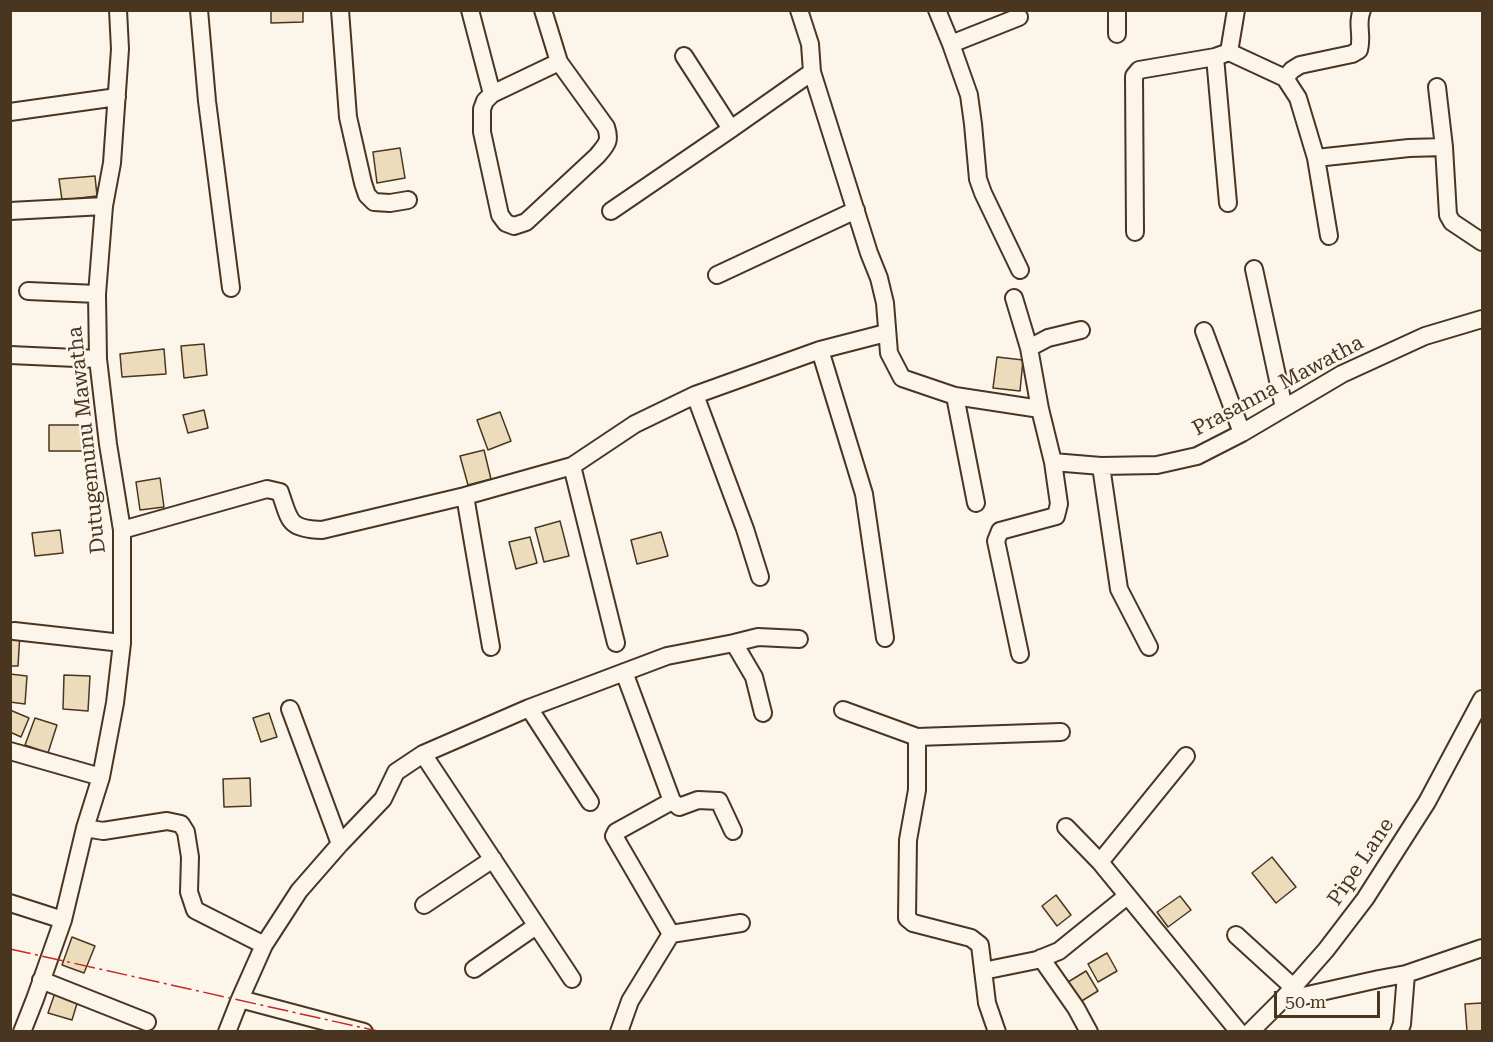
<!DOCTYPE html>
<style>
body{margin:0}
#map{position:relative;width:1493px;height:1042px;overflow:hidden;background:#fbf6e9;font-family:"Roboto Serif",serif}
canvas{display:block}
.frame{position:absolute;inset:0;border:12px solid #4a3520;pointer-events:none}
.scale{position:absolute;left:1274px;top:991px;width:106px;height:27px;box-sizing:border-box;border:3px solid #4a3520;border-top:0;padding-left:8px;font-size:18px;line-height:21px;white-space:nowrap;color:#4a3520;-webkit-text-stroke:4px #fbf6e9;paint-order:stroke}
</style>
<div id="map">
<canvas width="1493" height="1042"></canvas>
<div class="frame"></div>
<div class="scale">50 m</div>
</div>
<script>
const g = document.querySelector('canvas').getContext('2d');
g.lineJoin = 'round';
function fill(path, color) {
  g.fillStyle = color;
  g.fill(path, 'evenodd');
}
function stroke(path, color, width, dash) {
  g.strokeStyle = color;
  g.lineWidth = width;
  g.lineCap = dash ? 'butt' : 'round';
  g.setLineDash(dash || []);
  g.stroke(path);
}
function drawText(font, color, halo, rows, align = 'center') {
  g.font = font + ' "Roboto Serif",serif';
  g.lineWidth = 4.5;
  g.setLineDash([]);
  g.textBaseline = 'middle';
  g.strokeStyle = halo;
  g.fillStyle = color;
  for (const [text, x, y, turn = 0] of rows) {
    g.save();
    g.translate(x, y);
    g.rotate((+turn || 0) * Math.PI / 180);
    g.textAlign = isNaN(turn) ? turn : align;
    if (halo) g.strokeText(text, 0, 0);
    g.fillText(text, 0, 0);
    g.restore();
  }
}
const building = new Path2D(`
 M 271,10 L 303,10 L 303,22 L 271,23 Z
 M 400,148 L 405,178 L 377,183 L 373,152 Z
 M 95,176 L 97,196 L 62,200 L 59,179 Z
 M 204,344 L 207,375 L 184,378 L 181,346 Z
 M 164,349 L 166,374 L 122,377 L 120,354 Z
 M 997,357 L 1023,360 L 1020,391 L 993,388 Z
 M 204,410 L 208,428 L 188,433 L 183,415 Z
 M 500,412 L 511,441 L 488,450 L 477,420 Z
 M 49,425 L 87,425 L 87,451 L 49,451 Z
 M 484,450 L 491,479 L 468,485 L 460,456 Z
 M 160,478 L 164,507 L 140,510 L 136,482 Z
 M 560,521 L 569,556 L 544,562 L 535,528 Z
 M 60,530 L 63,553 L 35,556 L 32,533 Z
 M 661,532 L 668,556 L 637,564 L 631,540 Z
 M 530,537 L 537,563 L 516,569 L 509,542 Z
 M 10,633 L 20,633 L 18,666 L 10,666 Z
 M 10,674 L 27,676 L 25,704 L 10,702 Z
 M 64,675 L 90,676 L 88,711 L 63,709 Z
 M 10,710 L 29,718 L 21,737 L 10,732 Z
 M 269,713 L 277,737 L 261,742 L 253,718 Z
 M 35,718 L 57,725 L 48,753 L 25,745 Z
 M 250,778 L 251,806 L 224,807 L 223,779 Z
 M 1272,857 L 1296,887 L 1276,903 L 1252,873 Z
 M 1056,895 L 1071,915 L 1057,926 L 1042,906 Z
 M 1180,896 L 1191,910 L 1168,927 L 1157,912 Z
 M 72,937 L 95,946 L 84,973 L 62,965 Z
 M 1107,953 L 1117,971 L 1098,982 L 1088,964 Z
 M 1086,971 L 1098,991 L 1080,1002 L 1068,982 Z
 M 56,990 L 79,997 L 72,1020 L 48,1013 Z
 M 1482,1003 L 1482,1032 L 1467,1032 L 1465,1004 Z`);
fill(building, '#ecdcbc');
stroke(building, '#4a3520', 1.5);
const minor = new Path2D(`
 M 199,10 L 207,101 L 231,288
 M 340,10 L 348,117 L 363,183 L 367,195 L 374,202 L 390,203 L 408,200
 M 470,10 L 492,94
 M 543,10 L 559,62 L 606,127 C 611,142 606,145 597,156 L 526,222 L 514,226 L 506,223 L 500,215 L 482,132 L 482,109 L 485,101 L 492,94 L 559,62
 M 799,10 L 810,44 L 812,72 L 869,253 L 879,278 L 885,303 L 889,353 L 902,378 L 955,396 L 1040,409
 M 937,10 L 951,44 L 969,95 L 973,124 L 978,179 L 983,193 L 1020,270
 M 1117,10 L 1117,34
 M 951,44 L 1019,17
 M 1229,52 L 1285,78 L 1298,98 L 1316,158 L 1329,236
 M 684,56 L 731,129
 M 1215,57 L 1228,203
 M 1285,78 L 1292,70 L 1300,65 L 1352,54 L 1359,50 C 1363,35 1356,24 1362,10
 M 1437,87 L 1444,147 L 1448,215 L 1452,222 L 1482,242
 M 10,112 L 117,97
 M 1316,158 L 1409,148 L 1444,147
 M 10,211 L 104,206
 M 611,211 L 731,129 L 812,72
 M 1135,232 L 1134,76 L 1139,70 L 1215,57 L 1229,52 L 1236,10
 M 1254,269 L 1284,408
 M 717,275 L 856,210
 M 28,291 L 97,294
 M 1014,298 L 1029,348
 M 1204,331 L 1242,433
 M 820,350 L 864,494 L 885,638
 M 10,355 L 98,359
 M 695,395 L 745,529 L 760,577
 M 955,396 L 976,503
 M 1053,462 L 1101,466 L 1157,465 L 1197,456 L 1242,433 L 1342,374 L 1425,336 L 1482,319
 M 572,466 L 616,643
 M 1101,466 L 1119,589 L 1149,647
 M 465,496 L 491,647
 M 122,530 L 267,489 L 280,492 C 290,521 288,529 322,530 L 465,496 L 572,466 L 635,424 L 695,395 L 820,350 L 886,333
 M 14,631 L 122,643
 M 734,643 L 758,637 L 799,639
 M 1020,654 L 996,541 L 1000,531 L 1056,516 L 1059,504 L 1053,462 L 1040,409 L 1029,348 L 1048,338 L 1081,330
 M 624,672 L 672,801 L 679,807 L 698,800 L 719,801 L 733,831
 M 529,708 L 590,802
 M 290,709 L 340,844
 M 843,710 L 917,737 L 917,790 L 908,840 L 907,918 L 913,923 L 971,938 L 980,945 L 987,1003 L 997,1032
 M 917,737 L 1061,732
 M 10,751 L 101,777
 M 423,754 L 572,979
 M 1066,827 L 1100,862 L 1239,1032
 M 85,828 L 103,831 L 167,821 L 181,824 L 186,832 L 190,857 L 189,892 L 195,910 L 264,945
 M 1100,862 L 1186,756
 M 10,903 L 63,920
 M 424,905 L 493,859
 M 671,934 L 614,836 L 616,832 L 672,801
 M 1236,935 L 1293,987
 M 1041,958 L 1076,1008 L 1089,1032
 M 474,969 L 536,926
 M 983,971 L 1037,960 L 1059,951 L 1127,896
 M 41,980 L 147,1022
 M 240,999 L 364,1032
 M 1281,1001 L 1379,979 L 1406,974 L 1482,948
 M 22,1032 L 35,999 L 63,920 L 85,828 L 101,777 L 115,703 L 122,643 L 122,530 L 108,444 L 98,359 L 97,294 L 104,206 L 112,163 L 120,49 L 118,10
 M 227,1032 L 240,999 L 264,945 L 299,891 L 340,844 L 383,799 L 396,772 L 423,754 L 529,708 L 667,656 L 734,643 L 754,677 L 763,713
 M 619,1032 L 630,1001 L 671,934 L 741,923
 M 1250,1032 L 1281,1001 L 1326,950 L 1365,899 L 1427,802 L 1482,699
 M 1399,1032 L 1402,1024 L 1406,974`);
stroke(minor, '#4a3520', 20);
stroke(minor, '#fbf6e9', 16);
stroke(new Path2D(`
 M 10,949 L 382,1032`), '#c62828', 1.5, [21, 4.5, 3, 4.5]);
drawText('21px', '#4a3520', '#fbf6e9', [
 ["Prasanna Mawatha",1278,386,-28],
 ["Dutugemunu Mawatha",87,440,-96],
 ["Pipe Lane",1361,862,-56]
]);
</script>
